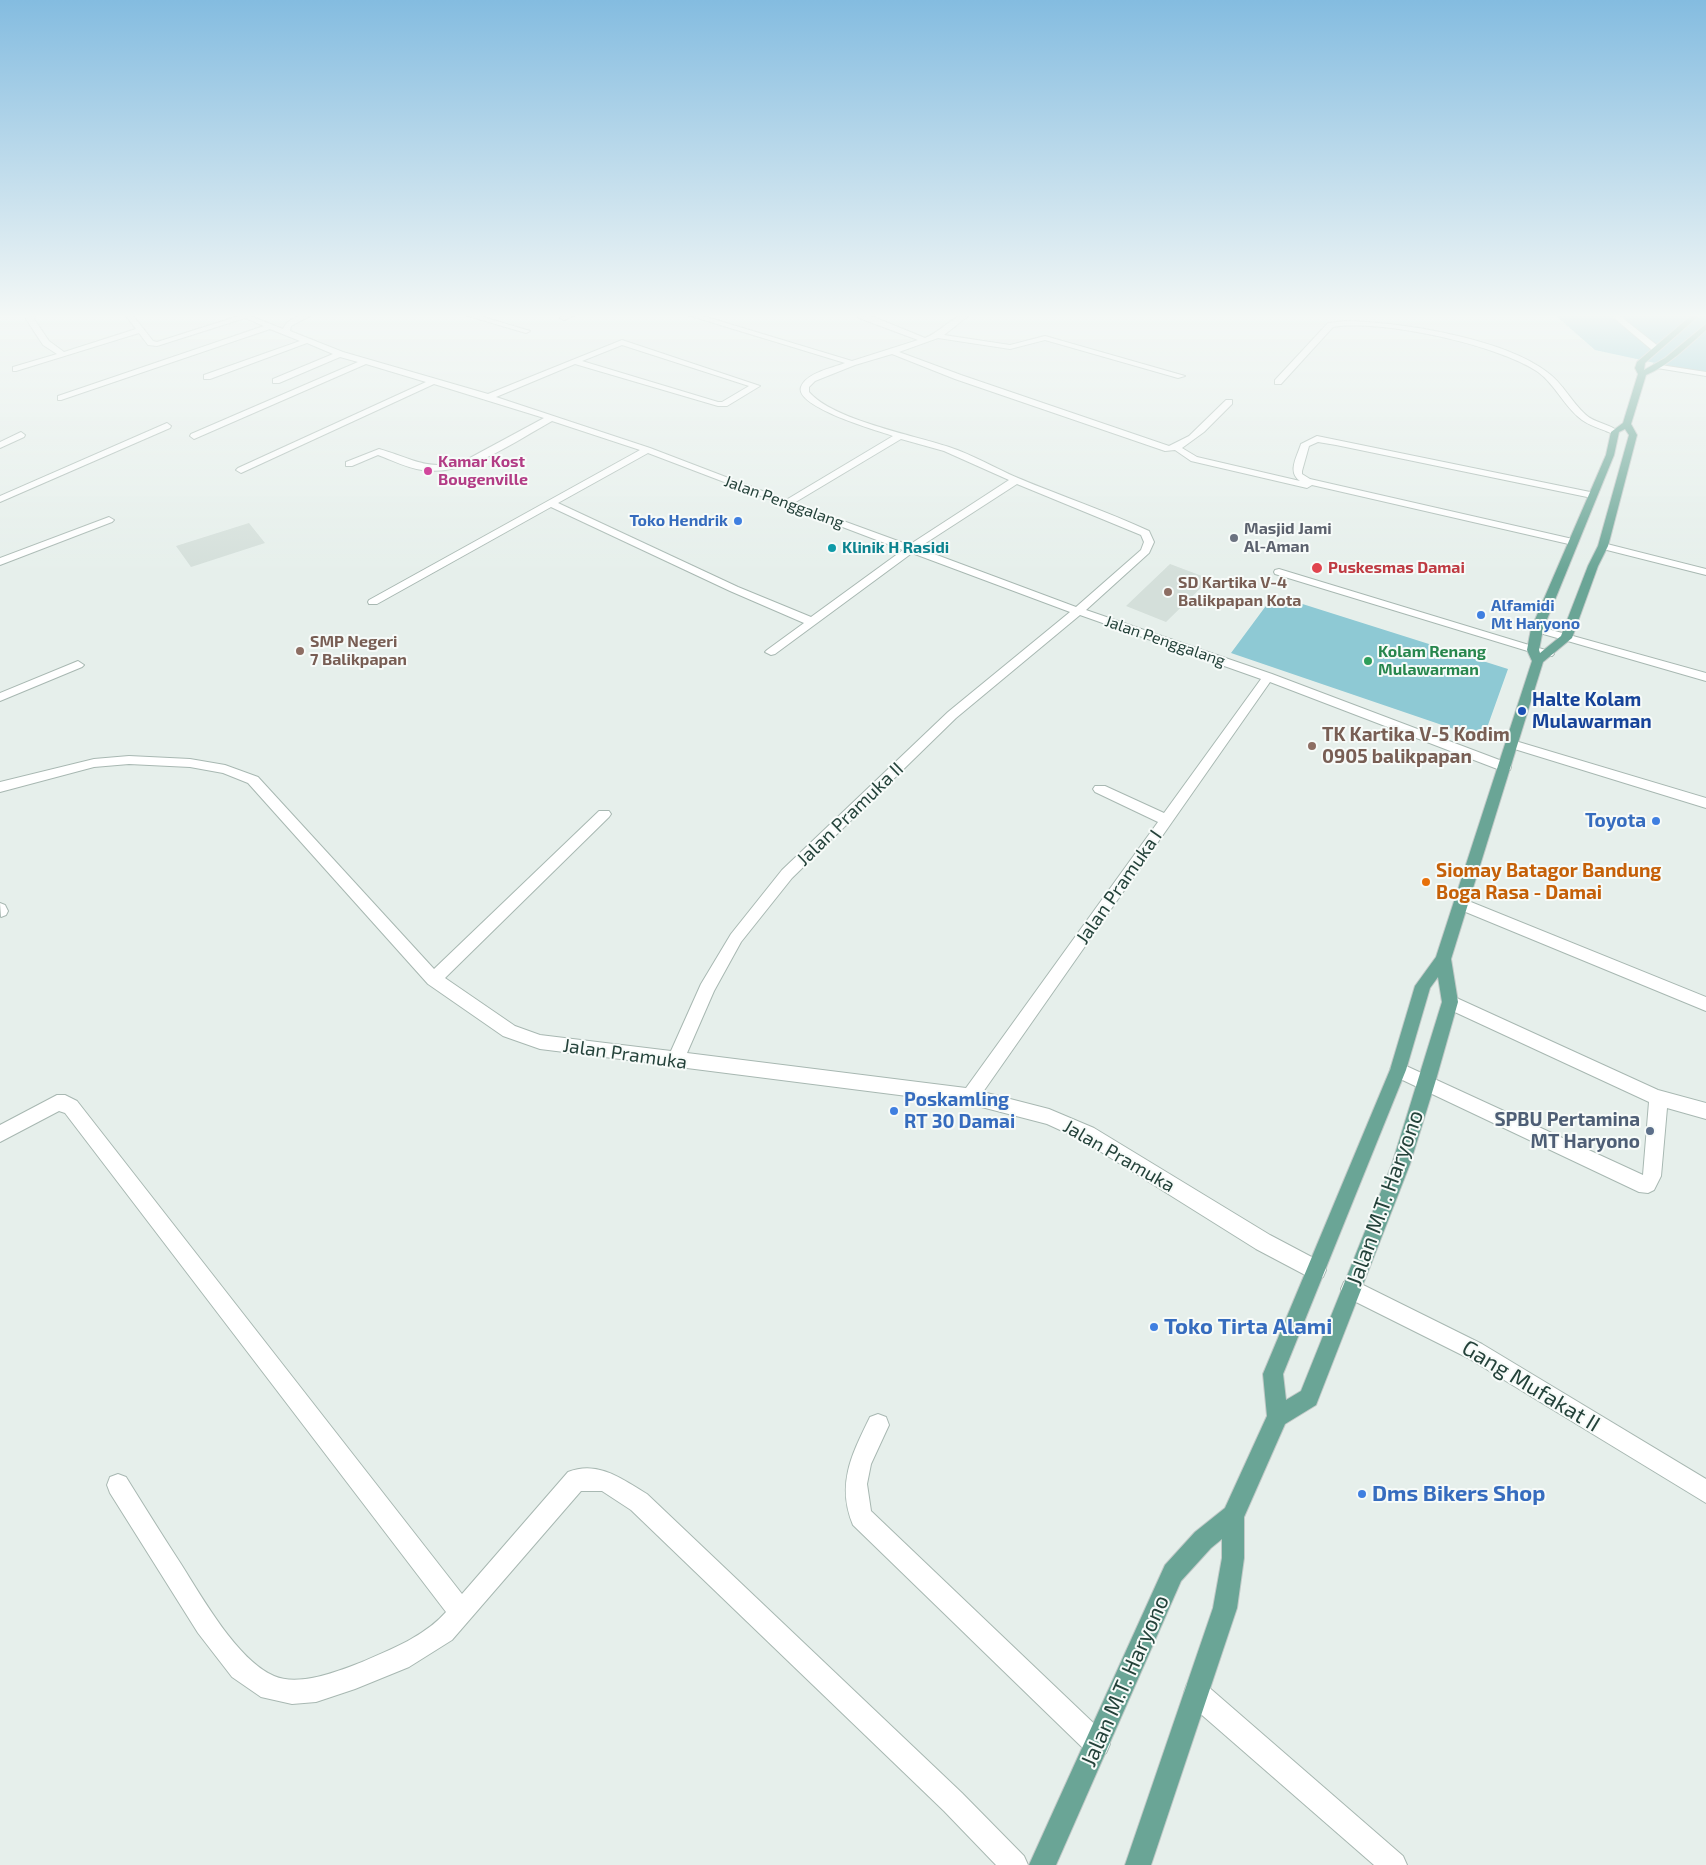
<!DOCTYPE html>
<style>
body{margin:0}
canvas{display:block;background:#e6efeb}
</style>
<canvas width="1706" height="1865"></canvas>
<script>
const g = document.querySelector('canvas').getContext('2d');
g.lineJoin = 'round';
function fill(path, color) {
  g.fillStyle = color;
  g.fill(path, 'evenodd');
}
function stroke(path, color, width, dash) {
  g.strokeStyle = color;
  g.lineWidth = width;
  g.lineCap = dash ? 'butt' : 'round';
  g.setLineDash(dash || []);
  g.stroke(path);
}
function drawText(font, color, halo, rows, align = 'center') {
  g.font = font + ' "Exo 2",sans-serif';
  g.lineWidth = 4;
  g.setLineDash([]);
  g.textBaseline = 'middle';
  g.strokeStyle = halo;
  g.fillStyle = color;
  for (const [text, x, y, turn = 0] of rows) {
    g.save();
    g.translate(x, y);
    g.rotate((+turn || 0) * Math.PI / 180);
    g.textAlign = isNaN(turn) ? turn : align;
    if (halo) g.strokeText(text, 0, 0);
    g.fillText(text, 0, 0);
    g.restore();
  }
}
fill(new Path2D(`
 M 249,523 L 265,543 L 191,567 L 176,546 Z
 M 1170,564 L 1210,579 L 1166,622 L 1126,606 Z`), '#d4dfda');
fill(new Path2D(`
 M 1553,313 L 1706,313 L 1706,374 L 1595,350 Z
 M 1274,595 L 1508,669 L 1483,739 L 1231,653 Z`), '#8ec9d4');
const minor = new Path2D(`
 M 28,313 L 35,313 L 34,319 L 49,341 L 64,352 L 136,329 L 124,313 L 131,313 L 153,341 L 157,342 L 245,314 L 283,329 C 287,318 305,313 315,313 L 291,326 L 290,331 L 343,352 L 488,394 L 622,340 L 760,386 L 727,406 L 718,406 L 575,364 L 496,397 L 650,448 L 786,500 L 893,436 C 879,431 794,407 801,387 C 806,373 832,368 845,363 L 681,313 L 693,313 L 852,361 L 918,340 L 859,318 L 857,313 L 864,313 L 925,338 C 941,332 955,313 972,313 L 944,335 L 1010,345 L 1045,336 L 1185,376 L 1178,378 L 1045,340 L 1010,349 L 938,338 L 899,352 L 961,375 L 1169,446 L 1189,436 L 1226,400 L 1232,400 L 1232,404 L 1204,432 L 1182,448 L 1197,457 L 1300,481 C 1287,472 1297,457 1301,444 L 1317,436 L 1595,493 L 1597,495 L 1592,498 L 1336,445 L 1318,442 L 1309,446 L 1302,471 L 1302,474 L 1310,479 L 1577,540 L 1578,542 L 1573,545 L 1312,485 L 1307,488 L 1191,461 L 1175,450 L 1165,451 L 955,379 L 892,354 L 855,365 L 815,381 L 809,387 L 809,392 C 833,420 913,435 949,447 C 973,455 995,468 1018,478 C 1061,496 1106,511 1149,531 L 1154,542 L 1149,553 L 1086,610 L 1272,674 L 1510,764 L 1511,767 L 1510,770 L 1500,770 L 1270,682 L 983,1092 L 1049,1109 L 1094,1128 L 1270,1235 L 1323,1263 L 1326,1270 L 1323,1277 L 1316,1280 L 1309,1277 L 1256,1249 L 1082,1140 L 1047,1124 L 970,1104 L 679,1067 L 675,1068 L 669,1065 L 540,1049 L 503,1036 L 428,984 L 248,783 L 223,773 L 190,767 L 129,764 L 94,767 L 0,792 L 0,782 L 94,759 L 129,756 L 190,759 L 225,765 L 258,777 L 434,969 L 599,811 L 609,811 L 611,814 L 609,817 L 445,978 L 515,1026 L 540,1035 L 671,1051 L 701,984 L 731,934 L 782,870 L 948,712 L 1070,612 L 912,553 L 775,654 L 771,655 L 765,652 L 767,650 L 804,623 L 730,591 L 551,507 L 377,604 L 369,604 L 368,602 L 369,600 L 640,450 L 552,421 C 512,443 469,476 422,470 C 407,468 392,460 378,455 L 352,466 L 346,466 L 346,462 L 379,449 C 415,459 428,473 468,459 L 544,418 L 434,384 L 241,473 L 236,470 L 238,468 L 426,382 L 366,364 L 194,439 L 190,436 L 191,434 L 358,362 L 340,357 L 279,383 L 273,383 L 273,379 L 333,354 L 307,343 L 210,379 L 204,379 L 204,375 L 300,341 L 270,329 L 61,400 L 58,400 L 58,396 L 264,326 L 245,318 L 157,346 L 148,345 L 139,333 L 16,371 L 13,371 L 13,367 L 57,354 L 43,345 L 26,319 ZM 622,345 L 749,386 L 722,402 L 718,402 L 582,361 ZM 901,439 L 944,451 L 1009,480 L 909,545 L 794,503 ZM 648,453 L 903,550 L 811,617 L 738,587 L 558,503 ZM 1017,484 L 1141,535 L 1144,542 L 1141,550 L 1076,607 L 918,548 ZM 1080,615 L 1261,679 L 1164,813 L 1105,786 L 1095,786 L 1093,789 L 1095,792 L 1158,822 L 966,1088 L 687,1053 L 714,991 L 741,942 L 792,878 L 956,718 Z
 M 458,313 L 470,313 L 530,331 L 526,333 Z
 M 570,313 L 580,313 L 564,320 L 560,318 Z
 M 1608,313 L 1616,313 L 1658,346 L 1658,350 L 1652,350 Z
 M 1345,321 C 1400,322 1503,338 1547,372 C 1563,383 1571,402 1586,415 C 1595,423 1610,424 1619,432 C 1615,436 1611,433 1606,431 C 1598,428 1589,425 1582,420 C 1564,407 1556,385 1538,372 C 1499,345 1381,319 1333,327 L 1281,384 L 1275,384 L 1275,380 L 1328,323 Z
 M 1654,364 L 1706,372 L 1706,376 L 1657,368 L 1654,368 Z
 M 167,423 L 171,426 L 170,428 L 0,502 L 0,496 Z
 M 21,432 L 25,435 L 24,437 L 0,448 L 0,442 Z
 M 109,517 L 114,520 L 112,522 L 0,565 L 0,558 Z
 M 1603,543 L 1706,569 L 1706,575 L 1599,548 L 1598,546 Z
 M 1279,569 L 1552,652 L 1554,654 L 1552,656 L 1544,656 L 1275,574 L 1274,572 L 1275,570 Z
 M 1537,626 L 1706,673 L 1706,681 L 1533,631 L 1531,629 L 1533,627 Z
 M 78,661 L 84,665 L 82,667 L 0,701 L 0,693 Z
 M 1512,740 L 1706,798 L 1706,808 L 1508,747 L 1506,744 Z
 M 1461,898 L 1706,997 L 1706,1011 L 1456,908 L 1454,904 L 1456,900 Z
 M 0,903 L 5,905 L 8,911 L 6,915 L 1,917 Z
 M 1450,995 L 1658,1090 L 1706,1103 L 1706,1119 L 1667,1108 L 1661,1176 L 1654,1190 L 1648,1193 L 1639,1192 L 1392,1075 L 1390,1070 L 1392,1065 L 1398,1063 L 1404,1065 L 1643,1175 L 1649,1102 L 1444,1007 L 1442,1002 L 1444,997 Z
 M 57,1095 L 65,1095 L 77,1101 L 462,1594 L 568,1472 C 598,1460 622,1479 647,1494 L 962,1793 L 1024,1856 L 1028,1865 L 996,1865 L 944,1811 L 631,1510 L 602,1491 L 581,1491 L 452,1640 L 409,1667 L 355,1689 L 316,1702 L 292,1704 L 261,1697 L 232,1677 L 198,1633 L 110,1493 L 107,1485 L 110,1477 L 118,1474 L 126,1477 C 144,1506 162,1535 181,1564 C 202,1597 237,1660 274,1676 C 299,1687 339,1671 362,1662 C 392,1649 425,1636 446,1612 L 65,1113 L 59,1111 L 0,1142 L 0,1125 Z
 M 1351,1279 L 1482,1344 L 1706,1479 L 1706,1503 L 1468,1358 L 1344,1296 L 1341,1289 L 1344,1282 Z
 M 878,1414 L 886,1417 L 889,1425 L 871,1464 L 867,1484 L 871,1511 L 1106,1735 L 1110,1744 L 1106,1753 L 1097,1757 L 1088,1753 L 853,1525 C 836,1484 852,1454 870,1417 Z
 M 1196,1681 L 1205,1684 L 1403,1856 L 1407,1865 L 1374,1865 L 1187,1702 L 1184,1693 L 1187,1684 Z`);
const major = new Path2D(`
 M 1694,313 L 1702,313 L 1645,363 L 1644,370 L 1665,358 L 1706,324 L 1706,330 C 1687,347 1669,365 1646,375 L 1631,424 L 1637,435 L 1608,546 L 1598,566 L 1572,638 L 1543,662 L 1451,959 L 1458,1002 L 1435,1083 L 1410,1164 L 1316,1405 L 1285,1424 L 1244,1517 L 1244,1558 L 1237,1608 L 1151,1865 L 1125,1865 L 1213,1608 L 1222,1558 L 1222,1539 L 1211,1548 L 1181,1581 L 1056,1865 L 1029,1865 L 1165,1565 L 1195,1532 L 1225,1508 L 1267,1416 L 1263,1374 L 1390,1070 L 1415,986 L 1436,957 L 1532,661 L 1527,650 L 1531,629 L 1606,455 L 1611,432 L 1623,423 L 1638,374 L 1635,368 L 1637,362 ZM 1625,429 L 1629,435 L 1598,546 L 1588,566 L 1561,636 L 1540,653 L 1539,650 L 1543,629 L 1614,455 L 1619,432 ZM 1438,977 L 1442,1002 L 1392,1164 L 1301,1391 L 1286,1400 L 1283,1374 L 1406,1070 L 1430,988 Z`);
stroke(minor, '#a8b8b2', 2);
stroke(major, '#c2cac8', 2);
fill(minor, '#fff');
fill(major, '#6aa596');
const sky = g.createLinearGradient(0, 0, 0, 574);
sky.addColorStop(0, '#84bce0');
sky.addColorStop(0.55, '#f4f8f6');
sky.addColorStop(1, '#f4f8f600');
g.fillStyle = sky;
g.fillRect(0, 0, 1706, 574);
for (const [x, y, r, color] of [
 [428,471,5,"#d1479c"],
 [738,521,5,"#3f7fe0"],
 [1234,538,5,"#6b7280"],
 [832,548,5,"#0f9aa8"],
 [1317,568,6,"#e0444e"],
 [1168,592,5,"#8d6e63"],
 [1481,615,5,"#3f7fe0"],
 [300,651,5,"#8d6e63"],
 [1368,661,5,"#2e9e5b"],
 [1522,711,5,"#1a4fb4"],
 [1312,746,5,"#8d6e63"],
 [1656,821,5,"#3f7fe0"],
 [1426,882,5,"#e8710a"],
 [894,1111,5,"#3f7fe0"],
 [1650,1131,5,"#5c6f8a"],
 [1154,1327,5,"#3f7fe0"],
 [1362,1494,5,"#3f7fe0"]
]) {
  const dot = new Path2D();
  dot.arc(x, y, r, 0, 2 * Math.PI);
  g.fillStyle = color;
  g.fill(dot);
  stroke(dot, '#f7fbf9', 2);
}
drawText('bold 16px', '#b23c85', '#f7fbf9', [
 ["Kamar Kost",438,462],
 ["Bougenville",438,480]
], 'left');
drawText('16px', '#24423a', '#f7fbf9', [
 ["Jalan Penggalang",784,502,20],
 ["Jalan Penggalang",1165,641,19]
]);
drawText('bold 16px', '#366cbe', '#f7fbf9', [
 ["Toko Hendrik",728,521],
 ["Alfamidi",1491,606,"left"],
 ["Mt Haryono",1491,624,"left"]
], 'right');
drawText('bold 16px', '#5b616d', '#f7fbf9', [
 ["Masjid Jami",1244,529],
 ["Al-Aman",1244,547]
], 'left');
drawText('bold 16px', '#0d838f', '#f7fbf9', [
 ["Klinik H Rasidi",842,548]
], 'left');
drawText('bold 16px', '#be3a42', '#f7fbf9', [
 ["Puskesmas Damai",1328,568]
], 'left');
drawText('bold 16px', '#785e54', '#f7fbf9', [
 ["SD Kartika V-4",1178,583],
 ["Balikpapan Kota",1178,601],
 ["SMP Negeri",310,642],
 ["7 Balikpapan",310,660]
], 'left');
drawText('bold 16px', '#27864d', '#f7fbf9', [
 ["Kolam Renang",1378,652],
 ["Mulawarman",1378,670]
], 'left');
drawText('bold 19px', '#164399', '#f7fbf9', [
 ["Halte Kolam",1532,700],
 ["Mulawarman",1532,722]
], 'left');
drawText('bold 19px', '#785e54', '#f7fbf9', [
 ["TK Kartika V-5 Kodim",1322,735],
 ["0905 balikpapan",1322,757]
], 'left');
drawText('19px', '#24423a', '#f7fbf9', [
 ["Jalan Pramuka II",850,814,-44],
 ["Jalan Pramuka I",1119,887,-55],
 ["Jalan Pramuka",625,1054,8],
 ["Jalan Pramuka",1119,1156,30]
]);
drawText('bold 19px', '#366cbe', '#f7fbf9', [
 ["Toyota",1646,821],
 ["Poskamling",904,1100,"left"],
 ["RT 30 Damai",904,1122,"left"]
], 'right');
drawText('bold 19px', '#c56008', '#f7fbf9', [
 ["Siomay Batagor Bandung",1436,871],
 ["Boga Rasa - Damai",1436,893]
], 'left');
drawText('bold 19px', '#4e5e75', '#f7fbf9', [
 ["SPBU Pertamina",1640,1120],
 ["MT Haryono",1640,1142]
], 'right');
drawText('22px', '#24423a', '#f7fbf9', [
 ["Jalan M.T. Haryono",1385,1198,-70],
 ["Gang Mufakat II",1531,1386,31],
 ["Jalan M.T. Haryono",1125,1681,-66]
]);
drawText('bold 22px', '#366cbe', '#f7fbf9', [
 ["Toko Tirta Alami",1164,1327],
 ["Dms Bikers Shop",1372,1494]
], 'left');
</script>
